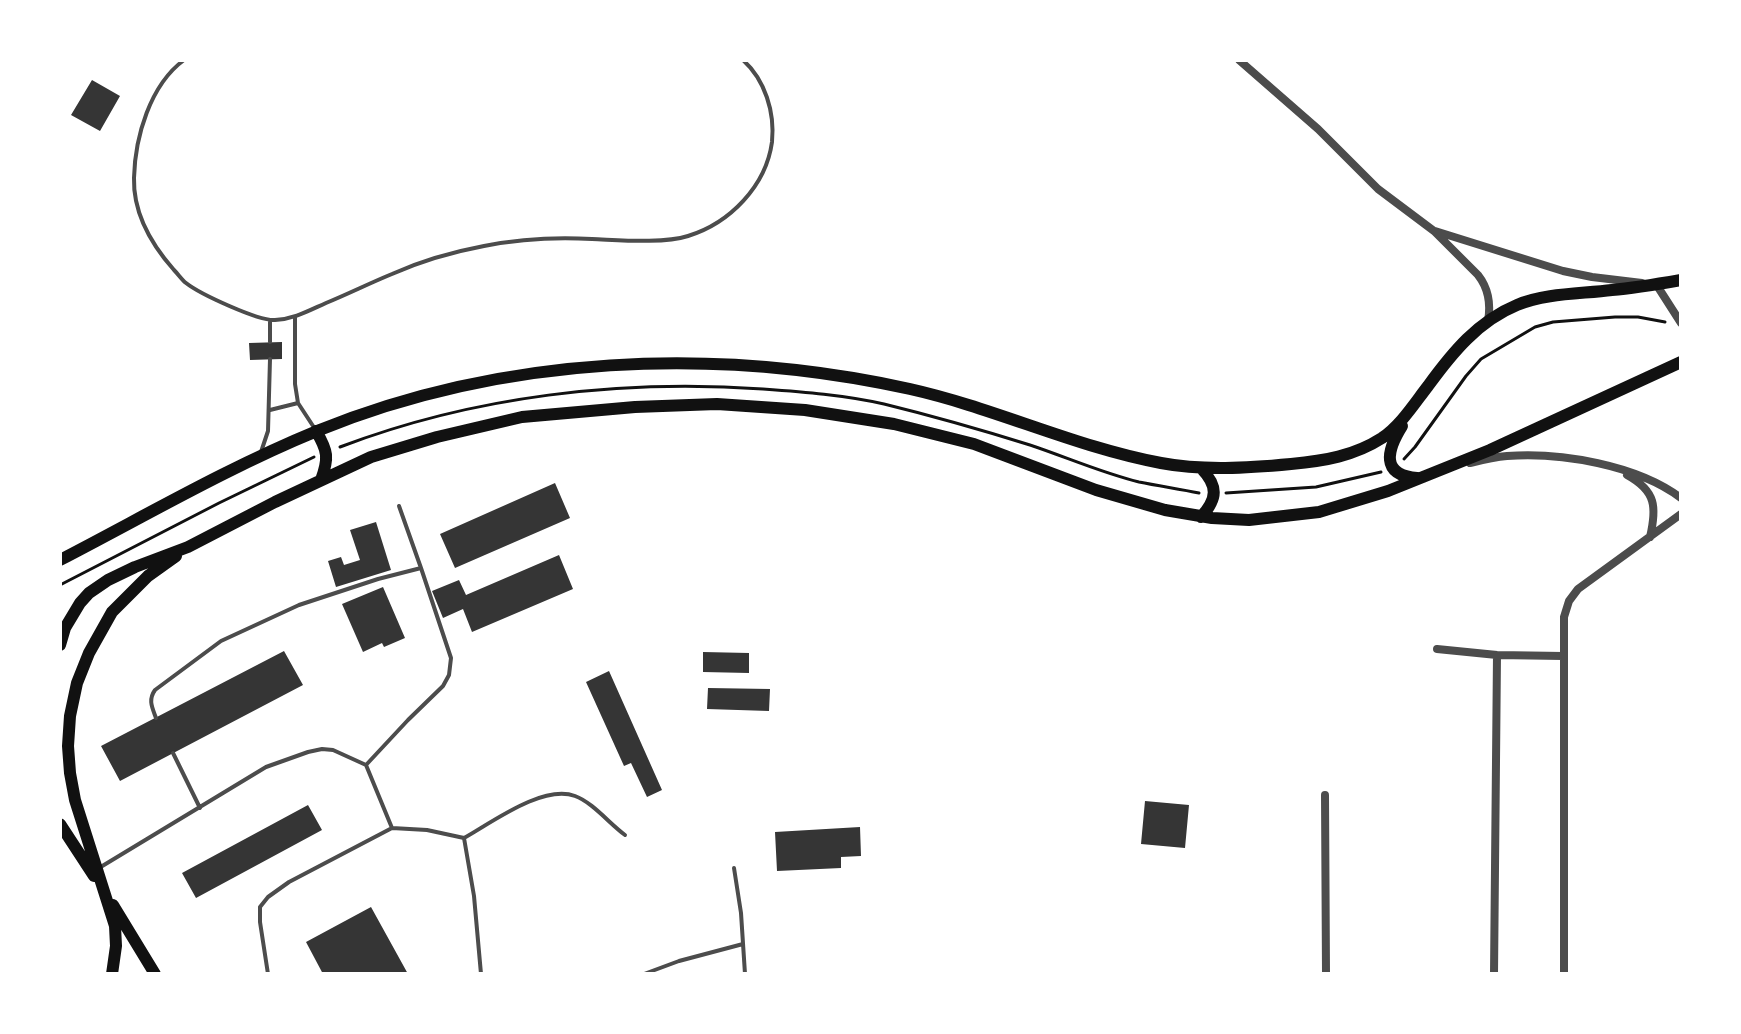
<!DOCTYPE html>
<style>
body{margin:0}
#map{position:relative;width:1741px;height:1034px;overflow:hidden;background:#fff;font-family:"Open Sans",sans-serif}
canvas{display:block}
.frame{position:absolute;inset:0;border:62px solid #fff;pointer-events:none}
</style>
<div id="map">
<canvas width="1741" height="1034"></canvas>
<div class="frame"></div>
</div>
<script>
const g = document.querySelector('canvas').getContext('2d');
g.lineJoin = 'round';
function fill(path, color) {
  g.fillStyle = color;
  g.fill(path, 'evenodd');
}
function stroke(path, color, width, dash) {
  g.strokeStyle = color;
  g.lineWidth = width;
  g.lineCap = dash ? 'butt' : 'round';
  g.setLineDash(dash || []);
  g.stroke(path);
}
fill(new Path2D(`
 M 92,80 L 120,96 L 100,131 L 71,115 Z
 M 282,342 L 282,359 L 250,360 L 249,343 Z
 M 555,483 L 570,518 L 455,568 L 440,534 Z
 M 376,522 L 391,570 L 336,587 L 328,561 L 341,557 L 344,565 L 360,560 L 350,530 Z
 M 559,555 L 573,589 L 472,632 L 463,609 L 443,618 L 432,591 L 459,580 L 466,595 Z
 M 383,587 L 405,638 L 384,647 L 382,643 L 363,652 L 342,604 Z
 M 284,651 L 303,685 L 120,781 L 101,746 Z
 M 703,652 L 749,653 L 749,673 L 703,672 Z
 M 609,671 L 662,790 L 647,797 L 631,763 L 624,766 L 586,682 Z
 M 708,688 L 770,689 L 769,711 L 707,709 Z
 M 1145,801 L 1189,805 L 1185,848 L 1141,844 Z
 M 308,805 L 322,830 L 196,898 L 182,873 Z
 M 860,827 L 861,856 L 841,857 L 841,868 L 777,871 L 775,832 Z
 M 371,907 L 408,974 L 323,974 L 306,942 Z`), '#353535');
stroke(new Path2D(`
 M 340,447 C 474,396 621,379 763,389 C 804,392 844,395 884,404 C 933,416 982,430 1030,445 C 1066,457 1102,473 1139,482 C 1159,486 1179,489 1199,493
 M 1404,459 L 1415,447 L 1466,376 L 1481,359 L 1535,327 L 1553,322 L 1615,317 L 1638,317 L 1665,322
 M 1226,493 L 1316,487 L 1381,472
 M 60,585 L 219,503 L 314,457`), '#111', 3);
stroke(new Path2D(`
 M 184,60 C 150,85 135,137 134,178 C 133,214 151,244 174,270 C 178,274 182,280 186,283 C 200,294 258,321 275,320 C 294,319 308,311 326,303 C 348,294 370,283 392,274 C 421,261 452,252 484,246 C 519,239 557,237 592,239 C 619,240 663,244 688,236 C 730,223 766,186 772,142 C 775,112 765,80 743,60
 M 295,317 L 295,384 L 298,403 L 315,429
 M 270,320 L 270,342
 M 270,410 L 298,403
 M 261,452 L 268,431 L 270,359
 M 399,506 L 421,568
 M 156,718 C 152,707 148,700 155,690 L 221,641 L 299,605 L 378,579 L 421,568 L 451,658 L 449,675 L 443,686 L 408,720 L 366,765
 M 173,753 L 200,808
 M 464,838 C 491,823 543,784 575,796 C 592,802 610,824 625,835
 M 99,868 L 266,767 L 308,752 L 322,749 L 333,750 L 366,765 L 392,828
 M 734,868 L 741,913 L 745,974
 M 268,974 L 260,922 L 260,907 L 268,897 L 289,882 L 392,828 L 427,830 L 464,838 L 474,896 L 481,974
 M 644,974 L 679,961 L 743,944`), '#4c4c4c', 4);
stroke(new Path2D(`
 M 1239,60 L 1318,129 L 1378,189 L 1434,231 L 1478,275 C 1489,289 1491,304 1488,321
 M 1435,231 L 1563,271 L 1592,277 L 1642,283
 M 1656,284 L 1681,323
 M 1470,463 C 1482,460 1494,457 1507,456 C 1561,452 1637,465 1681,498
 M 1627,475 C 1656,491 1657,507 1650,537
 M 1437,649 L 1497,655 L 1563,656
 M 1325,795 L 1326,974
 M 1494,974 L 1497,655
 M 1564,974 L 1564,617 L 1569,601 L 1578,589 L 1681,514`), '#4c4c4c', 8);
stroke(new Path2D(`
 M 1402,426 C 1387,450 1380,475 1417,478
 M 316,431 C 328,451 329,458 321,480
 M 1201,468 C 1218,486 1218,498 1201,517
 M 60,560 C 145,516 229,467 317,431 C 503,355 715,346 910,389 C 995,408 1075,447 1161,463 C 1203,471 1248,468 1291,464 C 1324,461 1354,456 1382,438 C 1401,425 1414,404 1428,386 C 1452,353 1478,321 1517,305 C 1546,293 1581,294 1612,290 C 1635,288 1658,284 1681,280
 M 60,645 L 65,628 L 80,603 L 89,593 L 108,580 L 135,567 L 188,547 L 275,502 L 371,457 L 437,437 L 522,417 L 635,407 L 717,404 L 805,410 L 894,424 L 974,444 L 1096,490 L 1165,510 L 1212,518 L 1249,520 L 1319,512 L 1388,491 L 1490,450 L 1681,362
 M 60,824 L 94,876
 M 113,905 L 155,974
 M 112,974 L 116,946 L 115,926 L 75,800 L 70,773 L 68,746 L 70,716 L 77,683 L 89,653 L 112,612 L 148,576 L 176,556`), '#111', 12);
</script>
